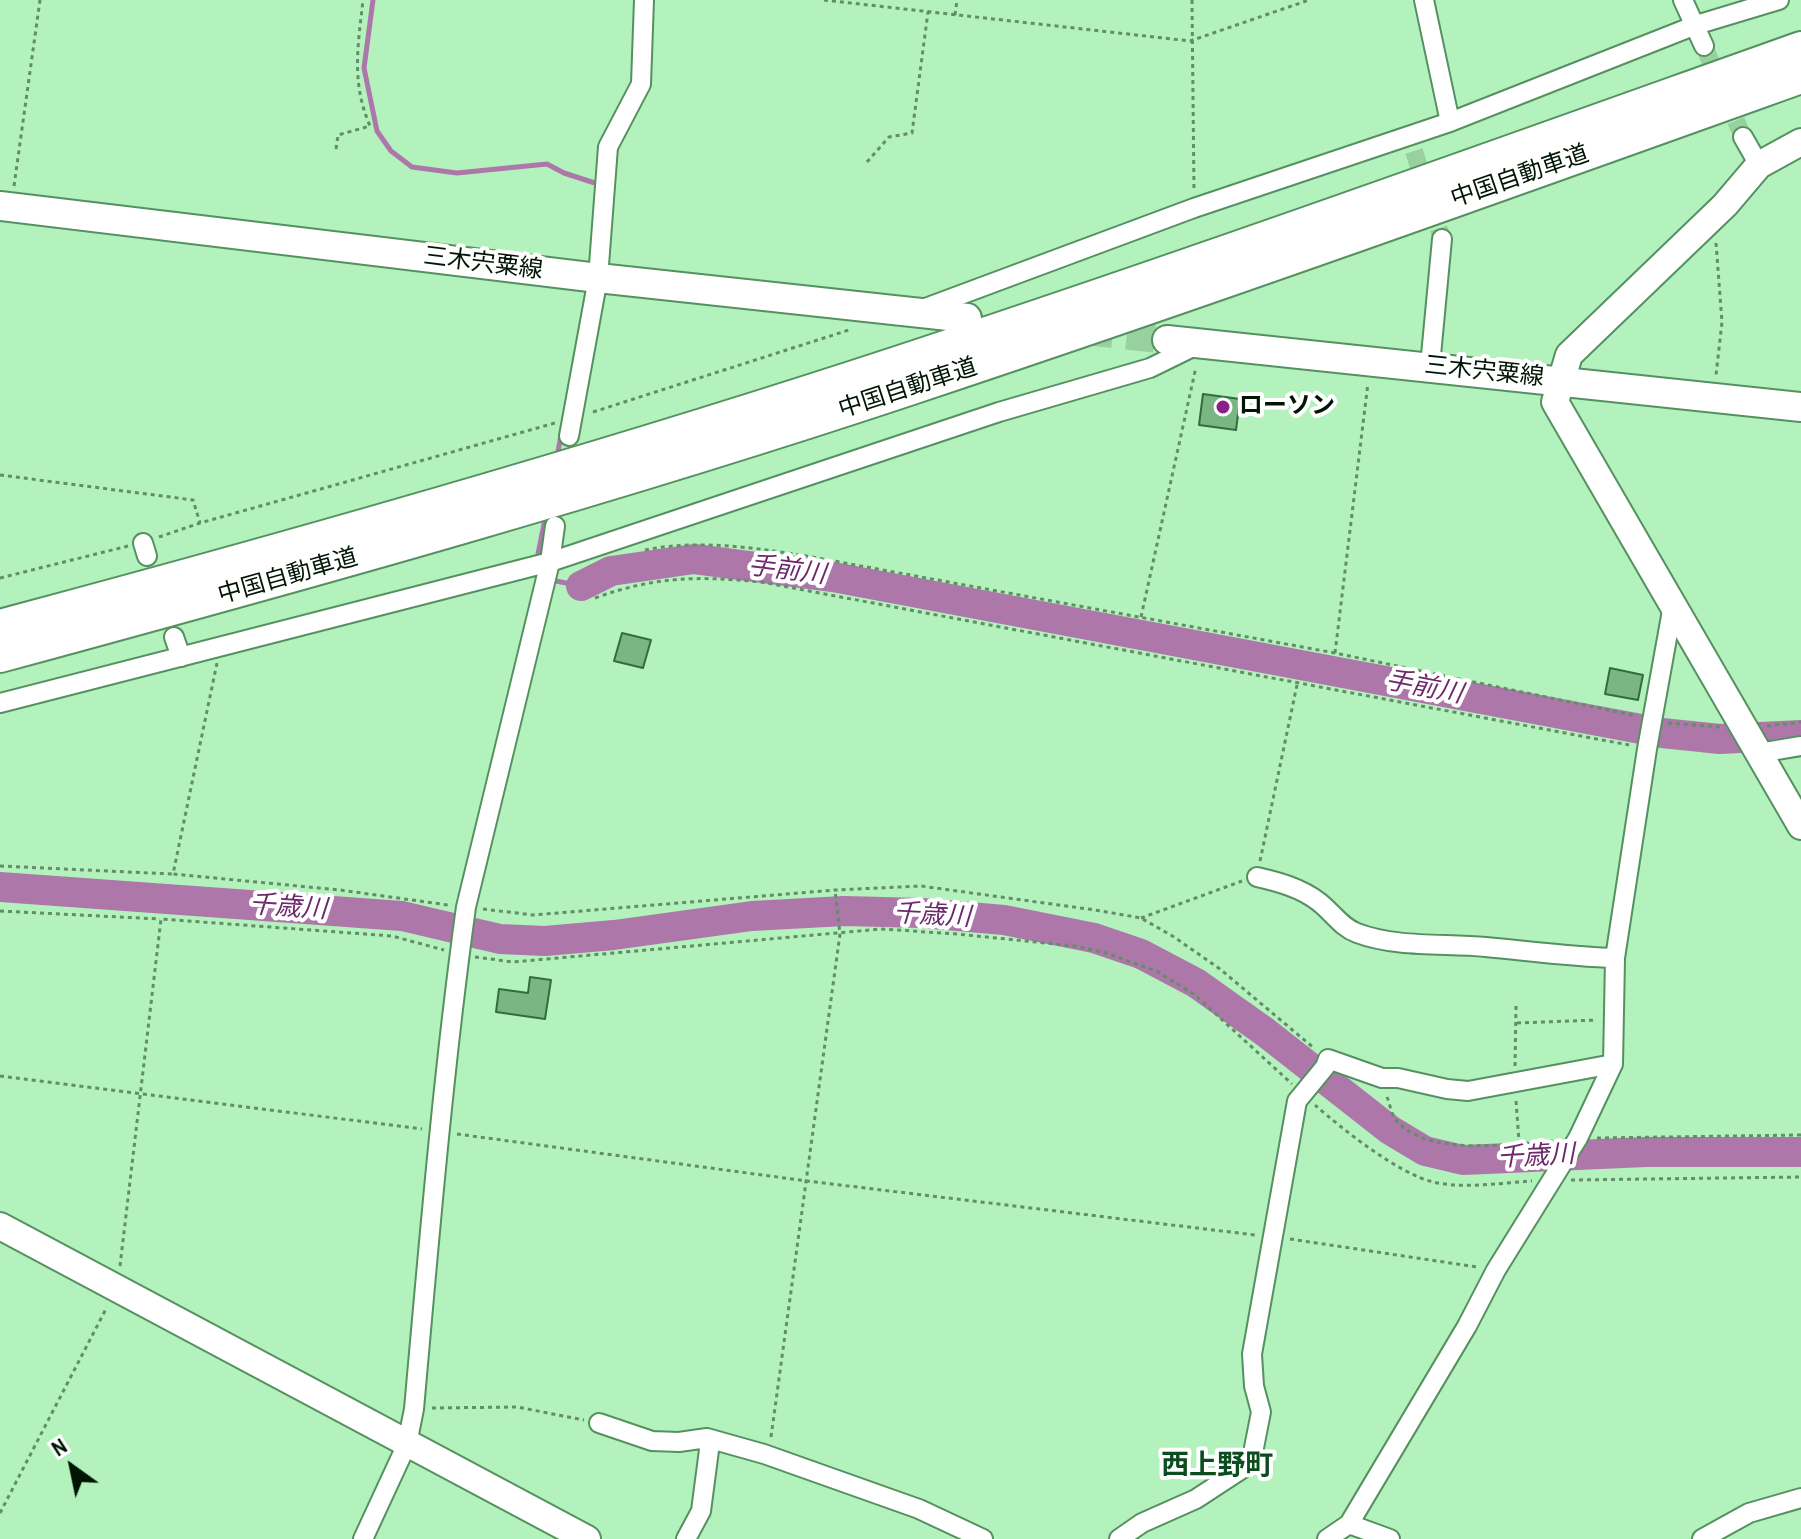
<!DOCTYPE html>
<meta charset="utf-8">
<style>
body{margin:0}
#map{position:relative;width:1801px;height:1539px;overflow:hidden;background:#b3f2bc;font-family:"Archivo Narrow",sans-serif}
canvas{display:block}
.north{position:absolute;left:32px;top:1427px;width:80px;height:80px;-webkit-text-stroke:6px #fff;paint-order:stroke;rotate:327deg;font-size:22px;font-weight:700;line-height:32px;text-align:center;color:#001504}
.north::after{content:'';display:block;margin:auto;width:28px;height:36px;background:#001504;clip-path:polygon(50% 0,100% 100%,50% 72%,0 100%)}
</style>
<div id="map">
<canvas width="1801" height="1539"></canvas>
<div class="north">N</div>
</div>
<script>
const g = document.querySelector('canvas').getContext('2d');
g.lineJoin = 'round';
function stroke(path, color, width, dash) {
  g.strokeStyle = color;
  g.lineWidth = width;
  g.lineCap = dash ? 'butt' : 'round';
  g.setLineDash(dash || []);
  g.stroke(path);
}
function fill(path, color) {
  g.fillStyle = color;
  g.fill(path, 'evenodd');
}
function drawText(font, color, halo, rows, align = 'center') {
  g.font = font + ' "Archivo Narrow","Noto Sans JP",sans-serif';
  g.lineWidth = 8;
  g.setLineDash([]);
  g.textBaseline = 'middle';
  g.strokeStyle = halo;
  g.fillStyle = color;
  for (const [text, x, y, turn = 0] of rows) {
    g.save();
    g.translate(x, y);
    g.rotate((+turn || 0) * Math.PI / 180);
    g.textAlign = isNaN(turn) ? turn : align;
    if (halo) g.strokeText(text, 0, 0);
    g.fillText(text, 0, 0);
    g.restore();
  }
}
stroke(new Path2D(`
 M 373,0 L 364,68 L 377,131 L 391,151 L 412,167 L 457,173 L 547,164 L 564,173 L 598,184 L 597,188
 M 557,457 L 561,435
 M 537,559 L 546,514
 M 551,580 L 581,586`), '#ae77aa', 5);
stroke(new Path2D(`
 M 581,586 L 611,571 L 694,559 L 833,577 L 1662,733 L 1720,739 L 1801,735
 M 0,887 L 402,916 L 500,939 L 545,941 L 614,935 L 752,916 L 844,911 L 923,913 L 1004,920 L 1094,938 L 1141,954 L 1196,983 L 1265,1032 L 1390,1130 L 1425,1151 L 1463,1160 L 1646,1152 L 1801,1152`), '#ae77aa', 30);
const building = new Path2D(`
 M 1203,394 L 1240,399 L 1236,430 L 1199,425 Z
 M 622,633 L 651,640 L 643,668 L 614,661 Z
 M 1610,668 L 1643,675 L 1638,700 L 1605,694 Z
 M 530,977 L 551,980 L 545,1019 L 496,1012 L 499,989 L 528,993 Z`);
fill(building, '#79b683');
stroke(building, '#316d3e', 2);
stroke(new Path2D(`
 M 1704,46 L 1743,137
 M 1414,151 L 1442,239`), '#98d1a0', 18, [18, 9]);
stroke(new Path2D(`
 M 1085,331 L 1167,340`), '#98d1a0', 28, [28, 14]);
const street = new Path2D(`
 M 1424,0 L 1450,122
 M 1683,0 L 1704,46
 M 1743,137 L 1759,165
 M 920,310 L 1194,208 L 1450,122 L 1696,25 L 1779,0
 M 1430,366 L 1442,239
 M 569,436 L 598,278 L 608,147 L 641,84 L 644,0
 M 143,543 L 147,556
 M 174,637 L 181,657
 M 0,703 L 550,562 L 999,412 L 1150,368 L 1199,344
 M 1759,753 L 1801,746
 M 1257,877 C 1279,882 1301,888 1319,902 C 1333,913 1341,927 1357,933 C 1397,948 1444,943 1486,947 C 1529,951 1571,957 1615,958
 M 599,1423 L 652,1441 L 679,1442 L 707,1438 L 764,1454 L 919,1509 L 983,1539
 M 1349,1524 L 1390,1539
 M 363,1539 L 407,1444 L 414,1409 C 429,1241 443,1074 466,907 L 550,562 L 555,526
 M 686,1539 L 701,1511 L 709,1450 L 707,1438
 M 1119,1539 L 1142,1523 L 1196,1499 L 1251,1463 L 1261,1412 L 1254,1386 L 1252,1354 L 1297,1101 L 1325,1067 L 1328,1059 L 1382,1078 L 1398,1078 L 1447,1089 L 1468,1091 L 1613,1064
 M 1327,1539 L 1349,1524 L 1467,1326 L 1496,1270 L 1578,1138 L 1613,1064 L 1615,958 L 1647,749 L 1673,605
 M 1702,1539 L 1749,1513 L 1801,1498`);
const secondary = new Path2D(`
 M 1801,142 L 1759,165 L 1725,205 L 1569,355 L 1555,402 L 1801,826
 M 0,1226 L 587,1539`);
const primary = new Path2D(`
 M 0,206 L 598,278 L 967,318
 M 1167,340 L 1801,407`);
const highway = new Path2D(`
 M 0,626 C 303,545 605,459 903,361 C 1204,262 1503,154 1801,48
 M 0,656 C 306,573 612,488 912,388 C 1210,289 1505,183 1801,77`);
stroke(street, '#559160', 22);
stroke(secondary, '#559160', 30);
stroke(primary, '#559160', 32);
stroke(highway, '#559160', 36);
stroke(new Path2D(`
 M 824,0 L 1190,41 L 1309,0
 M 1192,0 L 1194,192
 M 955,15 L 957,0
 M 336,149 L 338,135 L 370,126 C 351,82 358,46 363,0
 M 867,162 L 889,137 L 912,133 L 928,12
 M 14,186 L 40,0
 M 1716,243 L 1722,322 L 1716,375
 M 593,412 L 852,329
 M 0,475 L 193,500 L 200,523
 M 159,537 L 200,523 L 555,423
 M 645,550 C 699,539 758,548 812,557 L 1335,653 L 1637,716
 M 0,578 L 128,546
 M 595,598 C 656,576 698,576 761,582 L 1629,745
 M 1141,617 L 1196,367
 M 1335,653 L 1368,383
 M 217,663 L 173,874 L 340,890 L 448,905
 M 1668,723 L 1720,727
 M 1767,726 L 1801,722
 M 1260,861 L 1297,685
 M 0,866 L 172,874
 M 483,909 L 533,915 L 835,890 L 921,886 L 1095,910 L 1141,918 L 1174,937 L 1220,969 L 1315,1049
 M 0,911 L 160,919
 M 1141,918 L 1242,881
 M 475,957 L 513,962 L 881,929 L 957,934 L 1075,946 L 1106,953 L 1156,971 L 1194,994 L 1292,1084
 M 1517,1023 L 1597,1020
 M 1515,1066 L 1516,1005
 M 0,1076 L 422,1129
 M 1387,1097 C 1390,1104 1391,1114 1396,1120 C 1428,1158 1514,1144 1557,1140
 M 1516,1101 L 1519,1141
 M 1315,1105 C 1342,1129 1399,1174 1433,1182 C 1464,1189 1501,1183 1532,1181
 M 457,1134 L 807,1181 L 1255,1235
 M 1597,1138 L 1801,1135
 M 1571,1180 L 1801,1177
 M 1290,1239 L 1477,1267
 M 120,1266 L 161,919 L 392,936 L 444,950
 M 432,1408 L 517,1407 L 584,1420
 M 771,1437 L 840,934 L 835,890
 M 0,1513 L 107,1307`), '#628d68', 3, [4, 4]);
stroke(street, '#fff', 18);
stroke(secondary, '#fff', 26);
stroke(primary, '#fff', 28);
stroke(highway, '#fff', 32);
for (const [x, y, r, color] of [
 [1223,407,8,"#892187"]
]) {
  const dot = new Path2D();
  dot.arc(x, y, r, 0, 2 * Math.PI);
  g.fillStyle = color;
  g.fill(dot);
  stroke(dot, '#fff', 3);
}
drawText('24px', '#001504', '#fff', [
 ["中国自動車道",1520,177,-19],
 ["三木宍粟線",483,264,7],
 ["三木宍粟線",1484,372,6],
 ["中国自動車道",908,389,-18],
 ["中国自動車道",288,577,-16]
]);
drawText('bold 24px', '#001504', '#fff', [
 ["ローソン",1239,407]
], 'left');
drawText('italic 26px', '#6d2a6b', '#fff', [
 ["手前川",787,571,7],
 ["手前川",1424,688,11],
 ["千歳川",288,908,4],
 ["千歳川",932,916,3],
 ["千歳川",1536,1157,-3]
]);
drawText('bold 28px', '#0c4d20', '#fff', [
 ["西上野町",1217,1466]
]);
</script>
